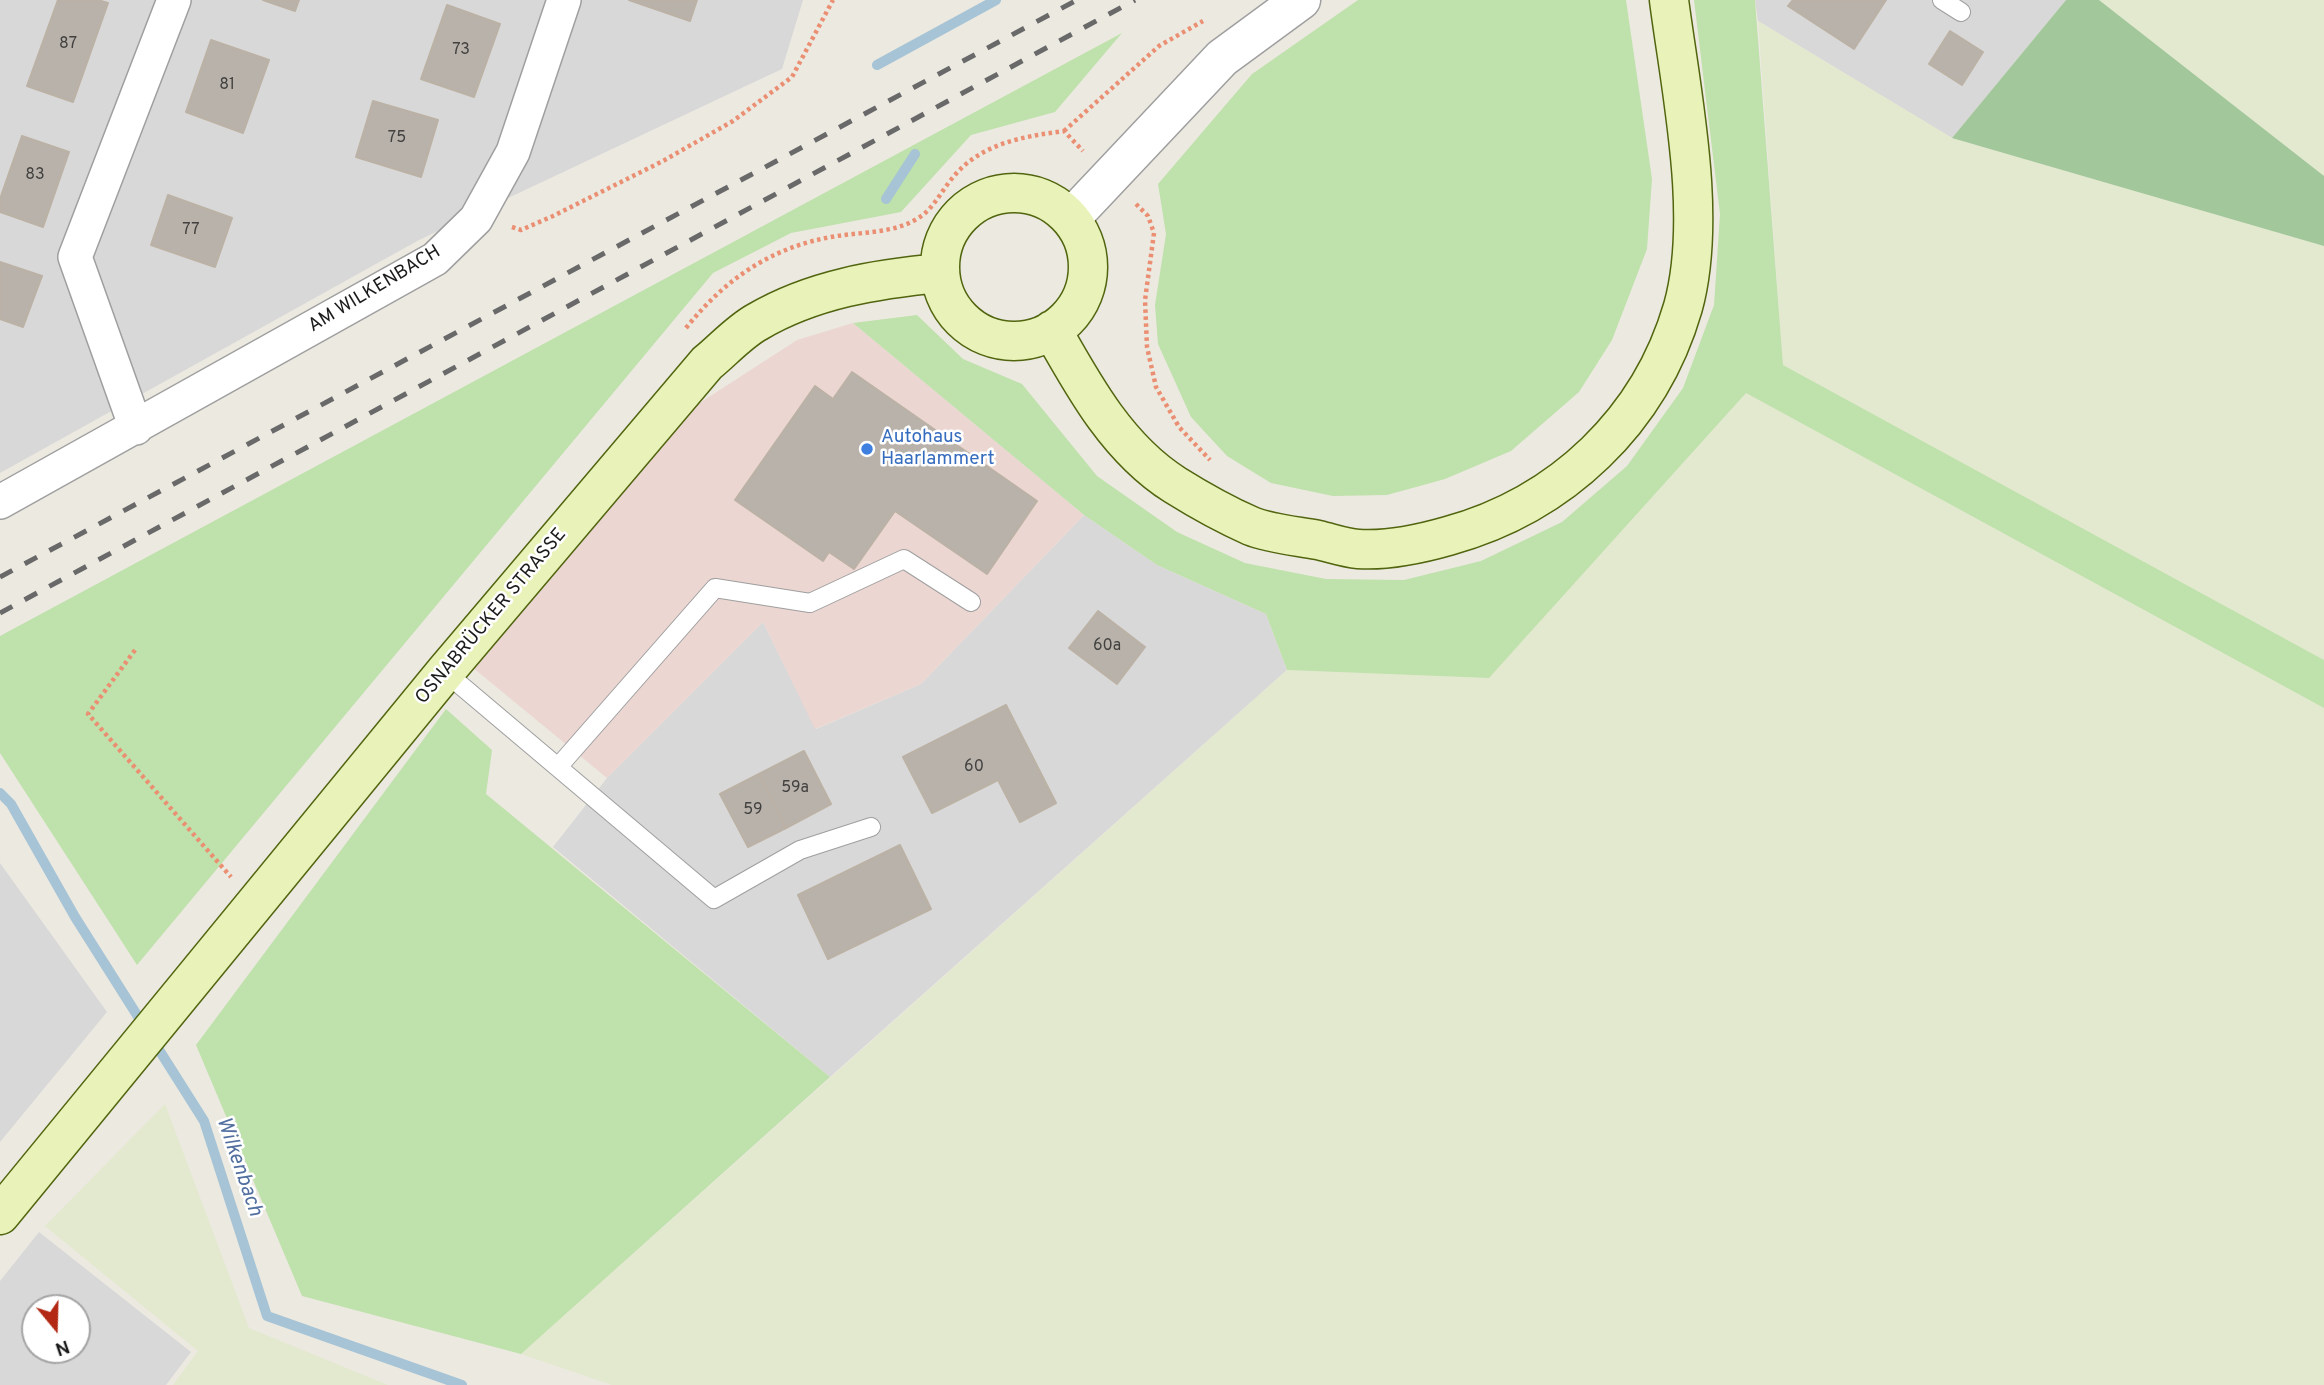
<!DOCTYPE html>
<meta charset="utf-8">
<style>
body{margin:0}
#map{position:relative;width:2324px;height:1385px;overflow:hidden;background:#ece9e1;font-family:Overpass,sans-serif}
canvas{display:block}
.north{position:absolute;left:21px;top:1294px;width:70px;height:70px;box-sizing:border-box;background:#fff;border:2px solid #a4a4a4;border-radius:50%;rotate:161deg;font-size:19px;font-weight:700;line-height:28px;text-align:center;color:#1b1b1b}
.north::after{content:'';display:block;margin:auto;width:24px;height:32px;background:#b22814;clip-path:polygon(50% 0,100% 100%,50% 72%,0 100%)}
</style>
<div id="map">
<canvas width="2324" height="1385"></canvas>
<div class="north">N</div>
</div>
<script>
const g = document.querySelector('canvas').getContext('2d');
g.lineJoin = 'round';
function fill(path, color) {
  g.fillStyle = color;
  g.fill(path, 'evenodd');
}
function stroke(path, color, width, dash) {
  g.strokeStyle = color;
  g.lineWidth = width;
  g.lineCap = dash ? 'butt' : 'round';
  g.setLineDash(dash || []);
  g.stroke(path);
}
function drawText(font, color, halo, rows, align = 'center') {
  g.font = font + ' Overpass,sans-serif';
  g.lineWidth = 5;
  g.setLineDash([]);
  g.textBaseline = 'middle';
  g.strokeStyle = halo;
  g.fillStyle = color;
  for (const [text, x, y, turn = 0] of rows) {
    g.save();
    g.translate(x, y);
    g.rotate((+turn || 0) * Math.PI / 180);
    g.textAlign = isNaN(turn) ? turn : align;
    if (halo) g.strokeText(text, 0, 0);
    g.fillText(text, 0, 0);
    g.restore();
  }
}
fill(new Path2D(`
 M 0,0 L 803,0 L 782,69 L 419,240 L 0,473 Z
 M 1755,0 L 2066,0 L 1952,138 L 1758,21 Z
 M 1084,515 L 1157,565 L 1266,614 L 1287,670 L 830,1077 L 553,847 L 607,778 L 763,622 L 816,729 L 921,684 Z
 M 0,863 L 107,1012 L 0,1142 Z
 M 39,1232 L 191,1352 L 166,1385 L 0,1385 L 0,1281 ZM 35,1308 L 77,1308 L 77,1350 L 35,1350 Z`), '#d9d8d8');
fill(new Path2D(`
 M 853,323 L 1084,515 L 921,684 L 815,729 L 763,622 L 607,778 L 472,667 L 695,406 L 797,340 Z`), '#ebd6d2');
fill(new Path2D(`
 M 2099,0 L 2324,0 L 2324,176 Z
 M 1758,21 L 1952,138 L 2324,246 L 2324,660 L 1783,365 Z
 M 1746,393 L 2324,708 L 2324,1385 L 612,1385 L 521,1354 L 1287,670 L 1489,678 Z
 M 165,1104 L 249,1328 L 388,1385 L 173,1385 L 198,1351 L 45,1226 Z`), '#e3e9ce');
fill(new Path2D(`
 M 1358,0 L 1626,0 L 1652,179 L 1647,249 L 1612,340 L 1579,392 L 1511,451 L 1445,479 L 1387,495 L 1333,496 L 1271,483 L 1227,456 L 1191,417 L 1158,344 L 1155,305 L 1166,234 L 1158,184 L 1252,74 Z
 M 1694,0 L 1755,0 L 1783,365 L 2324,660 L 2324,708 L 1746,393 L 1489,678 L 1287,670 L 1266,614 L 1157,565 L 1084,515 L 853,323 L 917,315 L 963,359 L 1022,384 L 1097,476 L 1177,532 L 1245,563 L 1326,579 L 1404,580 L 1481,561 L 1562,522 L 1627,466 L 1683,388 L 1714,305 L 1720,214 Z
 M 1122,33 L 1055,112 L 971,135 L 901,212 L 791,233 L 713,273 L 137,965 L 0,753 L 0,636 Z
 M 446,709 L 492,750 L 486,794 L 830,1077 L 521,1354 L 302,1296 L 196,1045 Z`), '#bfe1ab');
fill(new Path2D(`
 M 2066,0 L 2099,0 L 2324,176 L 2324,246 L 1952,138 Z`), '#a1c79a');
stroke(new Path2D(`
 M 877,65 L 996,0
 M 886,199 L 915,154
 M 0,793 L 11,804 L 75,917 L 204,1121 L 267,1316 L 462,1385`), '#a6c4d5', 10);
const building = new Path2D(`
 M 58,0 L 98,0 L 108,3 L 73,102 L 27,86 Z
 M 263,0 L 299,0 L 295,11 Z
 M 629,0 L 697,0 L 690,21 Z
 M 1793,0 L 1886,0 L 1854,49 L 1788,6 Z
 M 447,5 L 500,24 L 474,97 L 421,79 Z
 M 1950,31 L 1983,52 L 1962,85 L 1929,64 Z
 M 211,40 L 269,60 L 243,133 L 186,112 Z
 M 373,101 L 438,120 L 421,177 L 356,157 Z
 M 22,136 L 69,152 L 43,227 L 0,212 L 0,199 Z
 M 168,195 L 232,218 L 215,267 L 151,245 Z
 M 0,262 L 42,276 L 23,327 L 0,319 Z
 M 852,372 L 1037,501 L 987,574 L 895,511 L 854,569 L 829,552 L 823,561 L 735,500 L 815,386 L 833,399 Z
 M 1098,611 L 1145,647 L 1117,684 L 1069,648 Z
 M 1006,705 L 1056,803 L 1020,822 L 998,780 L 932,813 L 903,757 Z
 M 804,751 L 831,804 L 786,828 L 759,774 Z
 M 759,774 L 786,828 L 748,847 L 720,794 Z
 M 900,845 L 931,909 L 828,959 L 798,895 Z`);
fill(building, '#b8b2ab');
stroke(building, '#bbb2a5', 2);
const service = new Path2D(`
 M 1942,0 L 1961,12
 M 445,672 L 714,899 L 800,850 L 871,827
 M 558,767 L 715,588 L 810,603 L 904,559 L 971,602`);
const minor = new Path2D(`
 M 136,428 L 75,257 L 174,0
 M 0,502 L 435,259 L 476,219 L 513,152 L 564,0`);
const tertiary = new Path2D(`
 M 1071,218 L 1222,58 L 1301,0`);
const secondary = new Path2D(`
 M940 267a74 74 0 1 1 148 0a74 74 0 1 1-148 0Z
 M 1052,330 C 1084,387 1118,449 1175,485 C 1199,500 1226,515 1251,526 C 1271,534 1297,536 1318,540 C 1331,543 1345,548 1358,549 C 1387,551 1420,544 1448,536 C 1561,505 1650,421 1683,307 C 1708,217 1681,92 1669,0
 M 0,1215 L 445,672 L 707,363 C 723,350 739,332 757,322 C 813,289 877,279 940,273`);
stroke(service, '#9f9f9f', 20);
stroke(minor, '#9f9f9f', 36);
stroke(tertiary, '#9f9f9f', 41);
stroke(secondary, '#51650f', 41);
stroke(new Path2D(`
 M 1064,131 L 1159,46 L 1203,21
 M 1136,204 L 1148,216 L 1154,233 L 1145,300 L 1147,347 L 1156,387 L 1179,427 L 1210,460
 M 512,227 L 521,230 L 553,216 L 663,161 L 733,121 L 792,77 L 833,0
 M 686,328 C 726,278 773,246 837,236 C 863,232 892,233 915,220 C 932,211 939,195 950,181 C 978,144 1020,137 1064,131 L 1083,151
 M 135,650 L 88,714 L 231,877`), '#eb8f73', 4.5, [3.5, 3.5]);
stroke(service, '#fff', 18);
stroke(minor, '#fff', 33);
stroke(tertiary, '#fff', 38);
stroke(secondary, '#e8f2b9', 38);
stroke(new Path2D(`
 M 0,577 L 1077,0
 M 0,613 L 1135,0`), '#696969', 5, [14, 14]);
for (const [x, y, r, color] of [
 [867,449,7,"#3f7fe0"]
]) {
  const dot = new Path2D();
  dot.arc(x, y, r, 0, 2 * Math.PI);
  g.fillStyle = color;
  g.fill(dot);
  stroke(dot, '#fff', 2.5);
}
drawText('16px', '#42413f', null, [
 ["87",68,45],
 ["73",461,51],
 ["81",227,86],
 ["75",397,139],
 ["83",35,176],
 ["77",191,231],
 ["60a",1107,647],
 ["60",974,768],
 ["59a",795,789],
 ["59",753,811]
]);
drawText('19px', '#1b1b1b', '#fff', [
 ["AM WILKENBACH",375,290,-31],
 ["OSNABRÜCKER STRASSE",492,617,-50]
]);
drawText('19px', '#366cbe', '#fff', [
 ["Autohaus",881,438],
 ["Haarlammert",881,460]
], 'left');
drawText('italic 21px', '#526fa0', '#fff', [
 ["Wilkenbach",238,1167,71]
]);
</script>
